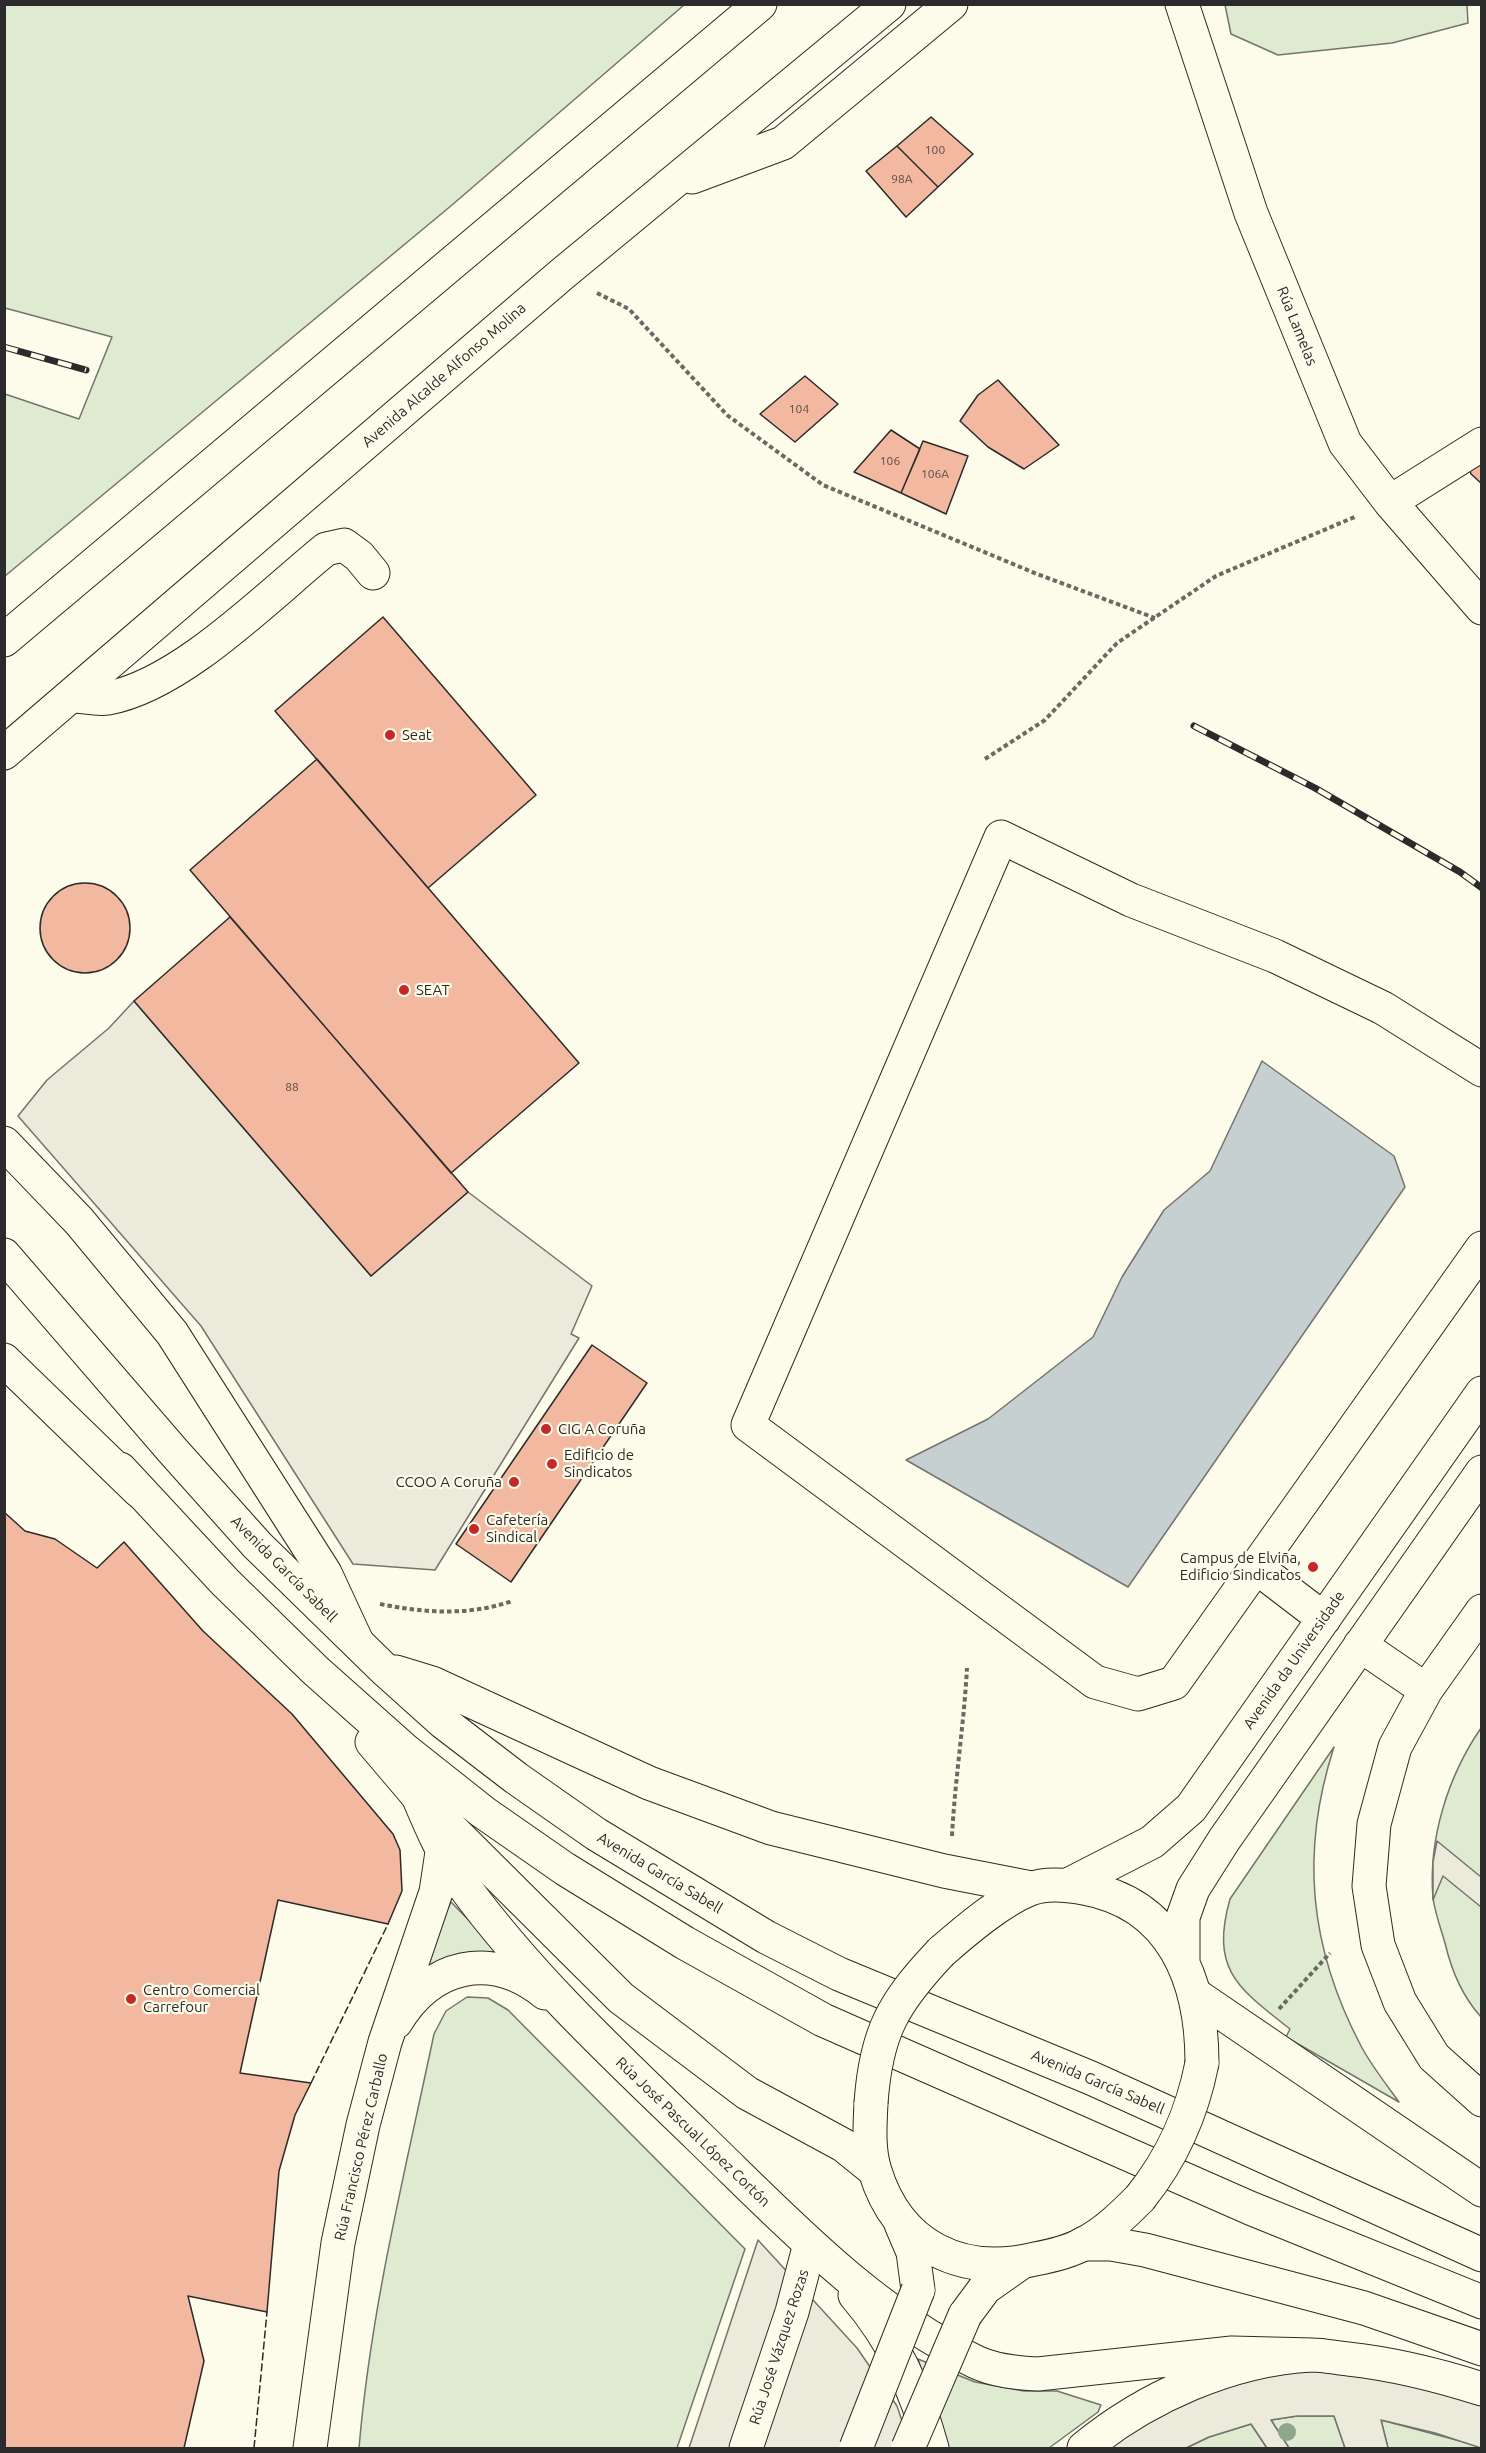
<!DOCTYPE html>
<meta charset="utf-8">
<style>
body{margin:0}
#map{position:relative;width:1486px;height:2453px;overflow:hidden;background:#fdfbea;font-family:Ubuntu,sans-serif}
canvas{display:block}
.frame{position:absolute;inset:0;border:6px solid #2b2b2b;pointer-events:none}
</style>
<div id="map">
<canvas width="1486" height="2453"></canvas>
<div class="frame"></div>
</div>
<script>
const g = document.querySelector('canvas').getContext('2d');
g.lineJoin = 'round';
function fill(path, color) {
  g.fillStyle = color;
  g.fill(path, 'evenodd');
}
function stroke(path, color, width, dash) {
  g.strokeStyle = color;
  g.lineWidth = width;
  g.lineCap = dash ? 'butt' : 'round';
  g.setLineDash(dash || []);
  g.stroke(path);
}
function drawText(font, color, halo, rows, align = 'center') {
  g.font = font + ' Ubuntu,sans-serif';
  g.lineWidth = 4.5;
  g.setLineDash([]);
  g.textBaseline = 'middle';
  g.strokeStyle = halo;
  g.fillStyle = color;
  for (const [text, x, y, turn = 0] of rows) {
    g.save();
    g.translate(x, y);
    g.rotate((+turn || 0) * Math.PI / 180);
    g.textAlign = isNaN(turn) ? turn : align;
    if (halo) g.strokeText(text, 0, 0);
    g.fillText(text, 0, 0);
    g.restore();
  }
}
const green = new Path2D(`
 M 5,4 L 684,4 L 684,5 L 452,205 L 5,576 L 5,394 L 79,419 L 112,337 L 5,308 Z
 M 1225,5 L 1467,5 L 1468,23 L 1392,43 L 1278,55 L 1231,34 Z
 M 1481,1728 L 1481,2017 C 1463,1997 1451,1969 1445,1943 C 1441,1929 1435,1913 1433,1898 C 1428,1839 1448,1776 1481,1728 Z
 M 1334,1747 C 1300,1852 1309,1947 1361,2046 C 1371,2065 1386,2084 1399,2102 L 1286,2037 L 1290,2029 C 1238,1988 1210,1970 1230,1899 Z
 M 451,1902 L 500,1952 C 462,1952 448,1955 415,1974 Z
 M 467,1997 L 488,1998 L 508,2010 L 745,2249 L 677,2448 L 359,2448 C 371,2307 405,2172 434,2034 L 446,2011 Z
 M 918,2359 L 975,2382 L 1024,2391 L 1057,2391 L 1101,2405 L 1098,2412 L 1049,2448 L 942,2448 L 940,2432 Z
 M 1297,2416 L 1334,2416 L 1345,2448 L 1289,2448 L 1271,2420 Z
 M 1381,2420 L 1479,2446 L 1479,2448 L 1388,2448 Z
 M 1251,2424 L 1267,2448 L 1186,2448 L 1209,2437 Z`);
fill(green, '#deebd1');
stroke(green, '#74746e', 1.5);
const parking = new Path2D(`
 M 134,1001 L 371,1276 L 468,1192 L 592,1286 L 571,1334 L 579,1338 L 435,1570 L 353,1564 L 201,1326 L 18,1116 L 47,1080 L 109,1028 Z
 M 1437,1841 L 1481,1877 L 1481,1907 L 1443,1876 L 1433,1900 L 1433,1862 Z
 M 758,2240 L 857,2348 L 897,2406 L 911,2448 L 689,2448 Z
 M 1264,2363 L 1481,2389 L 1481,2448 L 1435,2433 L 1381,2420 L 1388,2448 L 1345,2448 L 1334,2416 L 1297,2416 L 1271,2420 L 1289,2448 L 1267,2448 L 1251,2424 L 1209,2437 L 1186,2448 L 1089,2448 Z`);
fill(parking, '#eceadb');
stroke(parking, '#74746e', 1.5);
const water = new Path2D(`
 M 1262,1061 L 1394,1156 L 1405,1187 L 1128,1587 L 906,1460 L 988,1419 L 1093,1337 L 1122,1277 L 1164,1210 L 1210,1171 Z`);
fill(water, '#c7d0d0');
stroke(water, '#74746e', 1.5);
const building = new Path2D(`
 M 931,117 L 973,154 L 938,187 L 897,146 Z
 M 897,146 L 938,187 L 906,217 L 866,171 Z
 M 805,376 L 838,404 L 795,442 L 760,414 Z
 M 998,380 L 1059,445 L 1024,469 L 988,447 L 960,421 L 978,395 Z
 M 891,430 L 920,449 L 901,493 L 854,472 Z
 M 923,441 L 968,456 L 946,514 L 901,493 Z
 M 1482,460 L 1482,484 L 1471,474 L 1468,466 Z
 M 383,617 L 536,795 L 428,888 L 275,711 Z
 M 317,759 L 579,1063 L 451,1173 L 190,870 Z
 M40 928a45 45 0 1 1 90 0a45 45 0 1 1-90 0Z
 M 230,917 L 468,1192 L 371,1276 L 134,1001 Z
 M 592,1345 L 647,1383 L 511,1582 L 456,1544 Z
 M 4,1512 L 25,1531 L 55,1539 L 97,1568 L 124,1542 L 203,1631 L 292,1714 L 393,1834 L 400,1850 L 402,1891 L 388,1924 L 278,1900 L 240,2073 L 311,2083 L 295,2115 L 279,2171 L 267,2312 L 188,2296 L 204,2361 L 184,2448 L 4,2448 Z`);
fill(building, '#f2b8a0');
stroke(building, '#2b2b2b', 1.5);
const minor = new Path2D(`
 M 1182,4 L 1251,213 L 1345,443 L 1390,502 L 1482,608
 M 1390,502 L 1482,444
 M 72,696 C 83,696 97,700 108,698 C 181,685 268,596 326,549 L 344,545 L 359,556 L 373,573
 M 1482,1070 L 1383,1008 L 1275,956 L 1131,900 L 1001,837 L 748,1425 L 1095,1682 L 1138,1694 L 1174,1683 L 1482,1248
 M 1256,1567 L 1324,1619
 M 1482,1611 L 1426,1690 L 1395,1747 L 1374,1824 L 1369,1886 L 1378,1945 L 1400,2002 L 1434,2057 L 1482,2100
 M 1360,1645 L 1426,1690
 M 418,1796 C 431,1827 444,1857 463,1885 C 531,1978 616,2057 699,2137 C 784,2219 868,2310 976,2362 C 995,2371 1017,2373 1038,2374 L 1232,2353 L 1313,2355
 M 1068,1885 L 1152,1842 L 1191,1808 L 1482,1393
 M 941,1952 C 965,1931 1000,1901 1030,1889 C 1045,1883 1068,1885 1084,1888 C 1173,1904 1202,1981 1202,2063
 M 1183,1961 L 1183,1917 L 1193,1889 L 1224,1840 L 1482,1472
 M 396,2022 C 431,1964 491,1950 545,1993
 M 871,2103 C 870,2126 868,2149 875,2171 C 898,2246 961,2277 1035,2259 C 1051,2256 1069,2252 1083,2244 C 1105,2233 1123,2215 1140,2198
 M 901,2224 L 913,2252 L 918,2290
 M 855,2295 C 895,2342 916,2390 932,2448
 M 965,2315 L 985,2288 L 1022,2262
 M 310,2448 L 338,2243 L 363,2125 L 385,2042 L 436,1892 L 442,1852
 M 746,2448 L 792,2312 L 810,2244
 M 1084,2448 C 1146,2397 1231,2359 1312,2355 C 1324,2355 1337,2358 1348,2359 C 1394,2364 1438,2375 1482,2389`);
const major = new Path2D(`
 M 4,1255 L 173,1451 L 257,1545 L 384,1669 L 443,1722 L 516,1778 L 596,1834 L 766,1937 L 839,1974 L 1091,2078 L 1482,2255
 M 120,1469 L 225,1582 L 315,1670 L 406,1751 L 483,1812 L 565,1869 L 685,1943 L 823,2020 L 1250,2208 L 1482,2302
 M 396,1672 L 432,1683 L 649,1783 L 771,1828 L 944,1871 L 1031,1888
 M 372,1742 L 417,1795 L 621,1998 L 747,2093 L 843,2145 L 874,2170
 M 1197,1996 L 1482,2190
 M 1083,2244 L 1111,2244 L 1145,2250 L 1364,2308 L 1482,2349`);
const highway = new Path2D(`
 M 692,177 L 783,143 L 951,4
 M 4,640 L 760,4
 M 4,753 L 561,275 L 889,4
 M 4,1143 L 79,1221 L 172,1333 L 325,1573 L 357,1642
 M 4,1360 L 139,1491`);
stroke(minor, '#2b2b2b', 35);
stroke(major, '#2b2b2b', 35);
stroke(highway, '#2b2b2b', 35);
stroke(new Path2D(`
 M 597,293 L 629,309 L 727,415 L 823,485 L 1037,574 L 1155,618
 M 985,759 L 1045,720 L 1117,643 L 1216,576 L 1357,516
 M 380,1604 C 425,1613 469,1616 512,1601
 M 952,1836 C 955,1779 964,1724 967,1668
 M 1279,2009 L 1330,1953`), '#6a6964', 4, [4.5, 3]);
stroke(minor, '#fdfbea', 33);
stroke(major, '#fdfbea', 33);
stroke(highway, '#fdfbea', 33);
const rail = new Path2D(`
 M 4,347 L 86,370
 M 1194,726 L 1315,788 L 1460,872 L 1482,888`);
stroke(rail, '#2b2b2b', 7);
stroke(rail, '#fdfbea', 4.5, [14]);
const minorBridge = new Path2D(`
 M 871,2103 C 876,2032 893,2003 941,1952
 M 1140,2198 C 1173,2157 1192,2114 1202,2063
 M 856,2448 L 918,2290
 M 908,2448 L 965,2315`);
stroke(minorBridge, '#2b2b2b', 35, []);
stroke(minorBridge, '#fdfbea', 33);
stroke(new Path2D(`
 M 311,2083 L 388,1924
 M 254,2448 L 267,2312`), '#2b2b2b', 1.5, [8, 3]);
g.fillStyle = '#8ea78a';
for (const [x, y] of [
 [1287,2432]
]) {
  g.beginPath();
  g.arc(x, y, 9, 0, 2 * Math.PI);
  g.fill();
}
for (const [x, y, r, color] of [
 [390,735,6,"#c62828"],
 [404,990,6,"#c62828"],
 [546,1429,6,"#c62828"],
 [552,1464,6,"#c62828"],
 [514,1482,6,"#c62828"],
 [474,1529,6,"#c62828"],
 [1313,1567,6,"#c62828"],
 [131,1999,6,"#c62828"]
]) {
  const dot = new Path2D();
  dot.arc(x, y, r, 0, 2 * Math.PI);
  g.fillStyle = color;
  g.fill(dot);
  stroke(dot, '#fdfbea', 2);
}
drawText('12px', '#5d4e48', null, [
 ["100",935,150],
 ["98A",902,179],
 ["104",799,409],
 ["106",890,461],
 ["106A",935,474],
 ["88",292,1087]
]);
drawText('15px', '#2b2b2b', '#fdfbea', [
 ["Rúa Lamelas",1297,326,68],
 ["Avenida Alcalde Alfonso Molina",444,375,-41],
 ["Avenida García Sabell",284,1569,45],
 ["Avenida da Universidade",1294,1660,-55],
 ["Avenida García Sabell",660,1873,31],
 ["Avenida García Sabell",1098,2082,23],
 ["Rúa José Pascual López Cortón",693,2132,44],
 ["Rúa Francisco Pérez Carballo",361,2147,-77],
 ["Rúa José Vázquez Rozas",779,2347,-72]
]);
drawText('15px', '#2b2b2b', '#fdfbea', [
 ["Seat",402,735],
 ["SEAT",416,990],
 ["CIG A Coruña",558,1429],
 ["Edificio de",564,1455],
 ["Sindicatos",564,1472],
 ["CCOO A Coruña",502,1482,"right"],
 ["Cafetería",486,1520],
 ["Sindical",486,1537],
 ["Campus de Elviña,",1301,1558,"right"],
 ["Edificio Sindicatos",1301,1575,"right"],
 ["Centro Comercial",143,1990],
 ["Carrefour",143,2007]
], 'left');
</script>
